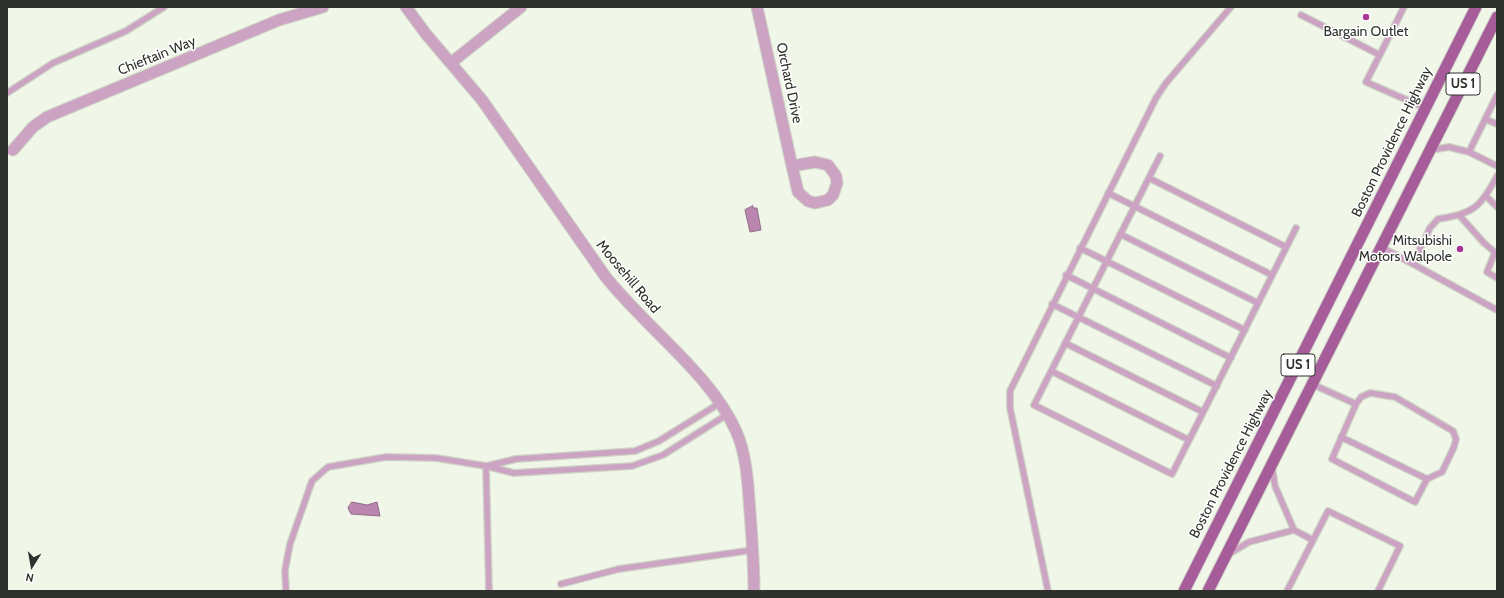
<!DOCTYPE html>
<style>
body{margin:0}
#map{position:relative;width:1504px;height:598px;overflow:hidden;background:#f0f7e8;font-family:Cabin,sans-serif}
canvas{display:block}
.frame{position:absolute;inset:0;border:8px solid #2f322c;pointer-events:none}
.north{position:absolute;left:12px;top:546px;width:40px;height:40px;-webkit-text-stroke:3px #fff;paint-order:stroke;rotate:191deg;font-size:11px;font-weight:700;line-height:16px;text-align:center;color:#2f322c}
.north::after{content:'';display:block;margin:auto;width:14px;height:18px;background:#2f322c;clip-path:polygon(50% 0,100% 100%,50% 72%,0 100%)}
</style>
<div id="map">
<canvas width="1504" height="598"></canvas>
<div class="frame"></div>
<div class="north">N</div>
</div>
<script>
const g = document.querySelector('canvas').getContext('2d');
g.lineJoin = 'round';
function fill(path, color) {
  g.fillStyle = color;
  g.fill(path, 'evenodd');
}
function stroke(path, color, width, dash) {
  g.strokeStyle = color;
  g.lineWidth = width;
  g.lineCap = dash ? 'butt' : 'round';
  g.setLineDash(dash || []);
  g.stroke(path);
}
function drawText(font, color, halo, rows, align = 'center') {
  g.font = font + ' Cabin,sans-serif';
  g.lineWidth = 3;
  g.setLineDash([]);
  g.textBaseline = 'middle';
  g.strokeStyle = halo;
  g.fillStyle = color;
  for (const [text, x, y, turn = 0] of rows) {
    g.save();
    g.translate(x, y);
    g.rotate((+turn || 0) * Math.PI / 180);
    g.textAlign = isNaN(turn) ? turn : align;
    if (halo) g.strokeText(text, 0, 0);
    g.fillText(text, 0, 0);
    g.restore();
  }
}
const water = new Path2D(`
 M 753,206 L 753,208 L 757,208 L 761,230 L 750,232 L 745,210 Z
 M 352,502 L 367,505 L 377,502 L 380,516 L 351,514 L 348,508 Z`);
fill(water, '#ba85ae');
stroke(water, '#906c87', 1);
const service = new Path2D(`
 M 1404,7 L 1366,82 L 1425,108
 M 1301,15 L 1380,55
 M 7,93 L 53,63 L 126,31 L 164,7
 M 1485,119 L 1497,124
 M 1431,150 L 1449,147 L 1469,152 L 1497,95
 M 1469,152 L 1497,166
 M 1160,156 L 1034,405 L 1172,474 L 1296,228
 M 1149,178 L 1286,247
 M 1108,193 L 1272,275
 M 1487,197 L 1497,207
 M 1460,216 L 1484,243 L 1497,254
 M 1120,234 L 1258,303
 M 1381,247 L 1413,264 L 1430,228 L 1438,219 C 1473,214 1481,207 1497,176
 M 1080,248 L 1245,330
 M 1495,252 L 1487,272 L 1497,278
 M 1413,264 L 1497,310
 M 1066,275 L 1231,358
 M 1052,304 L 1217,386
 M 1065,343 L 1203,412
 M 1051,371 L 1189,440
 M 1312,384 L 1356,404
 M 1370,393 L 1395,397 L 1453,431 L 1456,439 L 1454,447 L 1442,472 L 1427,479 L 1415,502 L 1332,459 L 1356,404 L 1361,397 Z
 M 1341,437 L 1427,479
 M 486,466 L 514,473 L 632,466 L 663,455 L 728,414
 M 487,466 L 516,459 L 635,451 L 659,441 L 720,403
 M 1272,467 L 1275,486 L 1294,530 L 1313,540
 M 1229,554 L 1249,542 L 1294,530
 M 561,584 L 619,569 L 753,550
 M 286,591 L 285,570 L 290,544 L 312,481 L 328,467 L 386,457 L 436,458 L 486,466 L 489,591
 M 1048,591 L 1010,408 L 1010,391 L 1156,98 L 1166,83 L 1231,7
 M 1287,591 L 1328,511 L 1400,546 L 1378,591`);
const minor = new Path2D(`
 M 406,7 L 426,34 L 482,100 L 605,276 C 644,326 711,374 736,431 C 747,455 748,486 750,512 C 752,538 754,565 754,591
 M 757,7 L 792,166 L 798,192 L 808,201 L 815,203 L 828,200 L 833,195 L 837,183 L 836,176 L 828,165 L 815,162 L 792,166
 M 452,62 L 521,7
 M 13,150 L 33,127 L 47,117 L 279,20 L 323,7`);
const primary = new Path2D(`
 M 1184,591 L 1476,7
 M 1208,591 L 1497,17`);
stroke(service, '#cdd4c6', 8);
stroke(minor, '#cdd4c6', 13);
stroke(primary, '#cdd4c6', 13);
stroke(service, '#cda3c3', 5.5);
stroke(minor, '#cda3c3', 11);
stroke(primary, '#a65c98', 11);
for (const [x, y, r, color] of [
 [1366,17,4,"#a63795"],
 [1460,249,4,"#a63795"]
]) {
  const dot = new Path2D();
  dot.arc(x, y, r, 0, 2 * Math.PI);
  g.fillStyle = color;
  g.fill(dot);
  stroke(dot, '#fff', 1.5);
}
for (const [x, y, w] of [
 [1463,84,34],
 [1298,365,34]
]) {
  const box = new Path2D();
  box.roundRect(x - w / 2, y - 11, w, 22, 3);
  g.fillStyle = '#fff';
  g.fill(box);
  stroke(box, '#2f322c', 1);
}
drawText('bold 13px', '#2f322c', null, [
 ["US 1",1463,84],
 ["US 1",1298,365]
]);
drawText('14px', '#2f322c', '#fff', [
 ["Bargain Outlet",1366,32],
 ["Mitsubishi",1452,241,"right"],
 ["Motors Walpole",1452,257,"right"]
]);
drawText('14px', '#2f322c', '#fff', [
 ["Chieftain Way",157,56,-22],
 ["Orchard Drive",789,83,78],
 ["Boston Providence Highway",1392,142,-64],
 ["Moosehill Road",628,277,50],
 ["Boston Providence Highway",1231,464,-63]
]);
</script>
